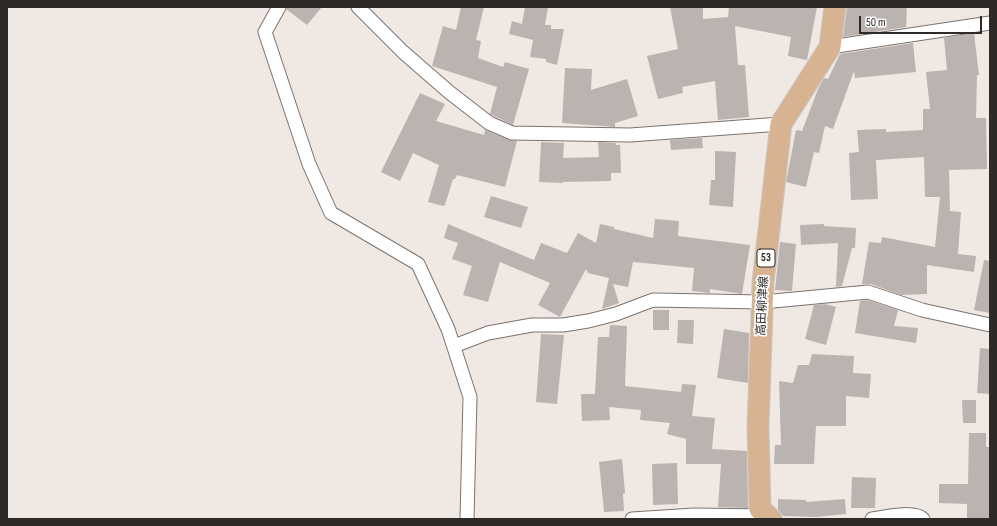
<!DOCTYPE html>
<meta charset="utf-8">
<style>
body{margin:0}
#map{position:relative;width:997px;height:526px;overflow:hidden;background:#f0e8e3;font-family:"Sofia Sans Condensed",sans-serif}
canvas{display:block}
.frame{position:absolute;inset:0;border:8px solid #2d2a28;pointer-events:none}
.scale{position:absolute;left:859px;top:16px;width:123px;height:18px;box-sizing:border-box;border:2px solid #2d2a28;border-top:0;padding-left:5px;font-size:12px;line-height:14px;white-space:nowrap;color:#2d2a28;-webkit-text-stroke:3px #fff;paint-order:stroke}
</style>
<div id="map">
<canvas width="997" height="526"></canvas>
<div class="frame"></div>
<div class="scale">50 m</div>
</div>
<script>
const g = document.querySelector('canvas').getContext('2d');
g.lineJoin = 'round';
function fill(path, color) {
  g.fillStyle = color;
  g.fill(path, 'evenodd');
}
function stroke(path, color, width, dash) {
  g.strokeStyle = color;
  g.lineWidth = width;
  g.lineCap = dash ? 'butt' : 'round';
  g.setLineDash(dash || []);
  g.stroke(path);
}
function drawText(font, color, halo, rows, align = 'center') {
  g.font = font + ' "Sofia Sans Condensed","Noto Sans JP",sans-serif';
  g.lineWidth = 3.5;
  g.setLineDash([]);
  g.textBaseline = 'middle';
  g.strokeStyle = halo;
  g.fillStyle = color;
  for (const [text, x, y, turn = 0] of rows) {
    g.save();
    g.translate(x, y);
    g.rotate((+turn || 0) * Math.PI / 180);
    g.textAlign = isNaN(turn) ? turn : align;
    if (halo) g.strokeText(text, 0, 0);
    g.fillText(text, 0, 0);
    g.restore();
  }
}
fill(new Path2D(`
 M 287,7 L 322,7 L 307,25 L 286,9 Z
 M 461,7 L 484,7 L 476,40 L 481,41 L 478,58 L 503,67 L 505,62 L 529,69 L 513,125 L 490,114 L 497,87 L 432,66 L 443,26 L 456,30 Z
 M 525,7 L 548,7 L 545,25 L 551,25 L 551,29 L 564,29 L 557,65 L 546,62 L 546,59 L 530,57 L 533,40 L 509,34 L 512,21 L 522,24 Z
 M 670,7 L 703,7 L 703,19 L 728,17 L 729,7 L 817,7 L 807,60 L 788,56 L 791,37 L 735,26 L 738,65 L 745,65 L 749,117 L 718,120 L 715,81 L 682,87 L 683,93 L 658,99 L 647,56 L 678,49 Z
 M 847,7 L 907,7 L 906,27 L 843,37 Z
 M 974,33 L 979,75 L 977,75 L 976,118 L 986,118 L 987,169 L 949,170 L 950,211 L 961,212 L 958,254 L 976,256 L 974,272 L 927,265 L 927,294 L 901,295 L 871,284 L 862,284 L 869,242 L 881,243 L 882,237 L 935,247 L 940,197 L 925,197 L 924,157 L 876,160 L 878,199 L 851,200 L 849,153 L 859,152 L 857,130 L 886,129 L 886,132 L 923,130 L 923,109 L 930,109 L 926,72 L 947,70 L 944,38 Z
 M 913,43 L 916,72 L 855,78 L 854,71 L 833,129 L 825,126 L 819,153 L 814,152 L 806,187 L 786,182 L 796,130 L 802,131 L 818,89 L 824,78 L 828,79 L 840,54 Z
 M 565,68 L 592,69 L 591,90 L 627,79 L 638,116 L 615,123 L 615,127 L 562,123 Z
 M 420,93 L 445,104 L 436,121 L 484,135 L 485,130 L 509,140 L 517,141 L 505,187 L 457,175 L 455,179 L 453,179 L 445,205 L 443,206 L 428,202 L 439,165 L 413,153 L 400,181 L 381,172 Z
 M 702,138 L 703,148 L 671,150 L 670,140 Z
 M 541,142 L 564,143 L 563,158 L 599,157 L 598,142 L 616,143 L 616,145 L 620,145 L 621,173 L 611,173 L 611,181 L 562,182 L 562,183 L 539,182 Z
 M 715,151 L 736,152 L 733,207 L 709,205 L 711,180 L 715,180 Z
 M 491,196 L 528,207 L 521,228 L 484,217 Z
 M 655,219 L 679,221 L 678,236 L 750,245 L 742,294 L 710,289 L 710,293 L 692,291 L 694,268 L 633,262 L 628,287 L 613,284 L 619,303 L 602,309 L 609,278 L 588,273 L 586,269 L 560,317 L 538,305 L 550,283 L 500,262 L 488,302 L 463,295 L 472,266 L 452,259 L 458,243 L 444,238 L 448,224 L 534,260 L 541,243 L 567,253 L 578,233 L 596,243 L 600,224 L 614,227 L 614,229 L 653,238 Z
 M 824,224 L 824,226 L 856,228 L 855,248 L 852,248 L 842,286 L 836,287 L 838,243 L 801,245 L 800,225 Z
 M 780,242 L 796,244 L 792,291 L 775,290 Z
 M 984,260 L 990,261 L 990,313 L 974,310 Z
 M 867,300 L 898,310 L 894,326 L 918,328 L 916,343 L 855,333 L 860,301 Z
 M 825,304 L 836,307 L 826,345 L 805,339 L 814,305 Z
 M 653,310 L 669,310 L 669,330 L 653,330 Z
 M 678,320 L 694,320 L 693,344 L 677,343 Z
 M 610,325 L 627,326 L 625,386 L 681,392 L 682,384 L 696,385 L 692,416 L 715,418 L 712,449 L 747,451 L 748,508 L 718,507 L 721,464 L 686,464 L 686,439 L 667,434 L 670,423 L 640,420 L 641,410 L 609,407 L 610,420 L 582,421 L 581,394 L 595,394 L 598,337 L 609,337 Z
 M 724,329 L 749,333 L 748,383 L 717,378 Z
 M 541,334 L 564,335 L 557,404 L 536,402 Z
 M 980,348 L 990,349 L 990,394 L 977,393 Z
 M 812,354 L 854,356 L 853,373 L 871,374 L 869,398 L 846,396 L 846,426 L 816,426 L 814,464 L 774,464 L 775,445 L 781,445 L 779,381 L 793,383 L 798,365 L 809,365 Z
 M 962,400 L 976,400 L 976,423 L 963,423 Z
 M 969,433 L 986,433 L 986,447 L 990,447 L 990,519 L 967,519 L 967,504 L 939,503 L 939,484 L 968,484 Z
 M 622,459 L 625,493 L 623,494 L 624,511 L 604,512 L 599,462 Z
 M 677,463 L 678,504 L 653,505 L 652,464 Z
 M 852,477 L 876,478 L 875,508 L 851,508 Z
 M 778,499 L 806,500 L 806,502 L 845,499 L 846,514 L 816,517 L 783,516 L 778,509 Z`), '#bbb3af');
const street = new Path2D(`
 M 279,7 L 265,32 L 309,164 L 331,213 L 418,264 L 448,329 L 470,397 L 467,519
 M 358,7 L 403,52 L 449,92 L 489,123 L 512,133 L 630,135 L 781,124
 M 830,47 L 990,23
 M 454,346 L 488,333 L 532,325 L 563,325 L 588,321 L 616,314 L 653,300 L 763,302 L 868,292 L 922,310 L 990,325
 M 632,519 L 694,515 L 768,516
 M 872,519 C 884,517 914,510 923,519`);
const primary = new Path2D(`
 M 771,519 L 760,509 L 758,427 L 763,282 L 781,124 L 830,47 L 835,7`);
stroke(street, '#7b736f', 15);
stroke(primary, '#c8c8c7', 23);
stroke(street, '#fff', 13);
stroke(primary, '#d7b391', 21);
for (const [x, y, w] of [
 [766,258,18]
]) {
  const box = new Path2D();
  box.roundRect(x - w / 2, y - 9, w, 18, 3);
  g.fillStyle = '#fff';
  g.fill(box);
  stroke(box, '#2d2a28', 1);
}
drawText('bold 11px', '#2d2a28', null, [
 ["53",766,258]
]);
drawText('12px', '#2d2a28', '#fff', [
 ["高田柳津線",763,306,-87]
]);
</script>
